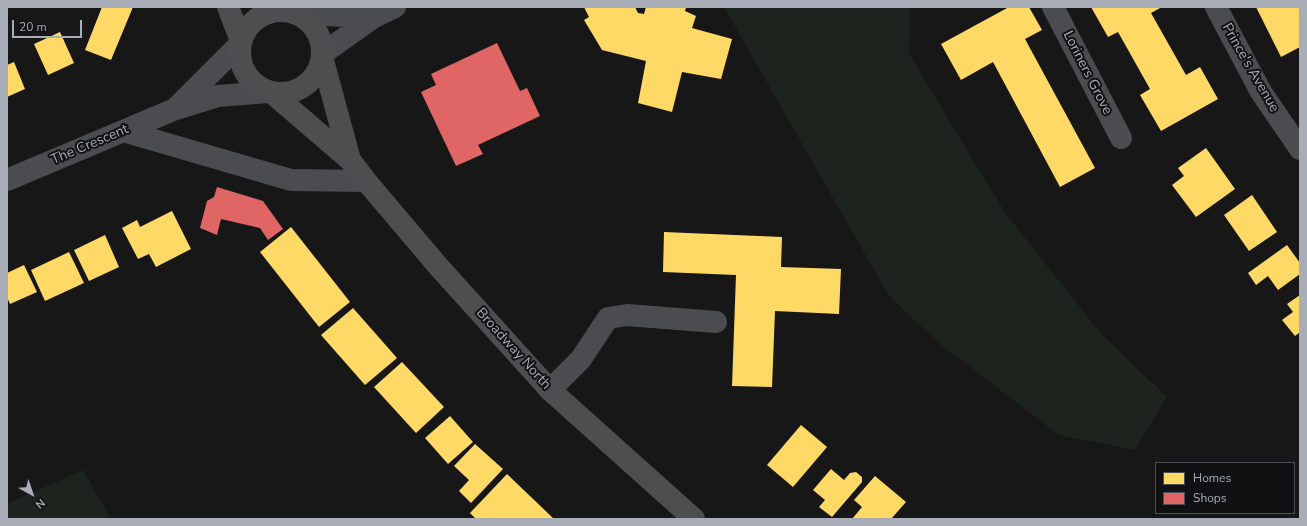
<!DOCTYPE html>
<style>
body{margin:0}
#map{position:relative;width:1307px;height:526px;overflow:hidden;background:#171717;font-family:"Nunito Sans",sans-serif}
canvas{display:block}
.frame{position:absolute;inset:0;border:8px solid #a8adb8;pointer-events:none}
.legend{position:absolute;left:1155px;top:462px;width:140px;height:52px;box-sizing:border-box;background:#111113;border:1px solid #4d4f55;margin:0;padding:5px 7px;list-style:none;font-size:12px;color:#a8adb8}
.legend li{display:flex;align-items:center;gap:8px;height:20px}
.legend b{width:20px;border:1px solid #4d4f55}
.north{position:absolute;left:12px;top:474px;width:40px;height:40px;-webkit-text-stroke:3px #111113;paint-order:stroke;rotate:140deg;font-size:11px;font-weight:700;line-height:16px;text-align:center;color:#a8adb8}
.north::after{content:'';display:block;margin:auto;width:14px;height:18px;background:#a8adb8;clip-path:polygon(50% 0,100% 100%,50% 72%,0 100%)}
.scale{position:absolute;left:12px;top:20px;width:70px;height:18px;box-sizing:border-box;border:2px solid #a8adb8;border-top:0;padding-left:5px;font-size:12px;line-height:14px;white-space:nowrap;color:#a8adb8;-webkit-text-stroke:3px #111113;paint-order:stroke}
</style>
<div id="map">
<canvas width="1307" height="526"></canvas>
<div class="frame"></div>
<ul class="legend">
<li><b style="height:11px;background:#ffd966"></b>Homes</li>
<li><b style="height:11px;background:#e06666"></b>Shops</li>
</ul>
<div class="north">N</div>
<div class="scale">20 m</div>
</div>
<script>
const g = document.querySelector('canvas').getContext('2d');
g.lineJoin = 'round';
function fill(path, color) {
  g.fillStyle = color;
  g.fill(path, 'evenodd');
}
function stroke(path, color, width, dash) {
  g.strokeStyle = color;
  g.lineWidth = width;
  g.lineCap = dash ? 'butt' : 'round';
  g.setLineDash(dash || []);
  g.stroke(path);
}
function drawText(font, color, halo, rows, align = 'center') {
  g.font = font + ' "Nunito Sans",sans-serif';
  g.lineWidth = 4;
  g.setLineDash([]);
  g.textBaseline = 'middle';
  g.strokeStyle = halo;
  g.fillStyle = color;
  for (const [text, x, y, turn = 0] of rows) {
    g.save();
    g.translate(x, y);
    g.rotate((+turn || 0) * Math.PI / 180);
    g.textAlign = isNaN(turn) ? turn : align;
    if (halo) g.strokeText(text, 0, 0);
    g.fillText(text, 0, 0);
    g.restore();
  }
}
fill(new Path2D(`
 M 724,7 L 910,7 L 909,54 L 1006,214 L 1101,334 L 1167,397 L 1135,450 L 1059,435 L 939,343 L 889,296 Z
 M 83,470 L 111,519 L 7,519 L 7,504 Z`), '#1d241e');
fill(new Path2D(`
 M 102,7 L 133,7 L 111,60 L 85,50 Z
 M 584,7 L 635,7 L 638,13 L 644,14 L 646,7 L 686,7 L 685,11 L 696,16 L 692,28 L 732,39 L 721,79 L 682,72 L 672,112 L 638,103 L 646,61 L 602,50 L 584,20 L 589,17 Z
 M 1009,7 L 1029,7 L 1042,30 L 1025,39 L 1095,168 L 1060,187 L 993,62 L 961,80 L 941,44 Z
 M 1091,7 L 1162,7 L 1151,13 L 1186,75 L 1200,67 L 1218,99 L 1161,131 L 1140,95 L 1150,89 L 1118,32 L 1108,37 Z
 M 1256,7 L 1300,7 L 1300,47 L 1281,57 Z
 M 60,32 L 74,63 L 48,75 L 34,44 Z
 M 14,62 L 25,89 L 7,97 L 7,65 Z
 M 1206,148 L 1235,189 L 1196,217 L 1172,185 L 1184,176 L 1178,168 Z
 M 1252,195 L 1277,232 L 1249,251 L 1224,215 Z
 M 172,211 L 191,249 L 156,267 L 149,254 L 138,259 L 122,228 L 137,220 L 140,227 Z
 M 291,227 L 350,302 L 319,327 L 260,252 Z
 M 664,232 L 782,237 L 781,267 L 841,269 L 839,314 L 775,311 L 772,387 L 732,386 L 736,275 L 663,272 Z
 M 105,235 L 119,267 L 89,281 L 74,250 Z
 M 1287,245 L 1300,263 L 1300,274 L 1278,290 L 1268,276 L 1256,285 L 1248,273 Z
 M 69,252 L 84,283 L 45,301 L 31,270 Z
 M 24,265 L 37,292 L 10,304 L 7,297 L 7,273 Z
 M 1300,295 L 1300,332 L 1295,336 L 1282,320 L 1293,312 L 1287,304 Z
 M 353,308 L 397,358 L 365,385 L 321,335 Z
 M 402,362 L 444,407 L 416,433 L 374,387 Z
 M 450,416 L 473,442 L 448,464 L 425,438 Z
 M 801,425 L 827,447 L 793,487 L 767,465 Z
 M 475,444 L 503,469 L 471,503 L 459,491 L 469,480 L 454,466 Z
 M 831,469 L 844,480 L 850,473 L 856,472 L 862,477 L 862,482 L 832,517 L 819,507 L 825,500 L 813,490 Z
 M 507,474 L 554,519 L 476,519 L 470,513 Z
 M 875,476 L 906,502 L 891,519 L 852,519 L 862,507 L 854,500 Z`), '#ffd966');
fill(new Path2D(`
 M 497,43 L 520,91 L 527,88 L 540,116 L 478,145 L 483,154 L 456,166 L 421,92 L 436,85 L 431,74 Z
 M 217,187 L 263,201 L 283,229 L 268,240 L 260,228 L 221,219 L 217,235 L 200,228 L 207,201 L 214,197 Z`), '#e06666');
stroke(new Path2D(`
 M 1053,7 L 1121,138
 M 1216,7 L 1261,92 L 1300,149
 M 296,14 L 374,17
 M 322,54 L 374,17 L 395,7
 M 177,107 L 239,45
 M 123,131 L 291,180 L 366,181
 M 7,180 L 173,110 L 218,96 L 268,92
 M 550,390 L 581,359 L 608,318 L 627,315 L 716,322`), '#4b4c50', 22);
stroke(new Path2D(`
 M 228,7 L 241,41
 M240 52a41 41 0 1 1 82 0a41 41 0 1 1-82 0Z
 M 322,57 L 350,160
 M 272,93 L 350,160 L 366,181 L 438,266 L 550,390 L 694,519`), '#4e4e51', 22);
drawText('14px', '#a8adb8', '#111113', [
 ["Prince's Avenue",1250,68,60],
 ["Loriners Grove",1087,73,63],
 ["The Crescent",90,145,-23],
 ["Broadway North",513,349,48]
]);
</script>
